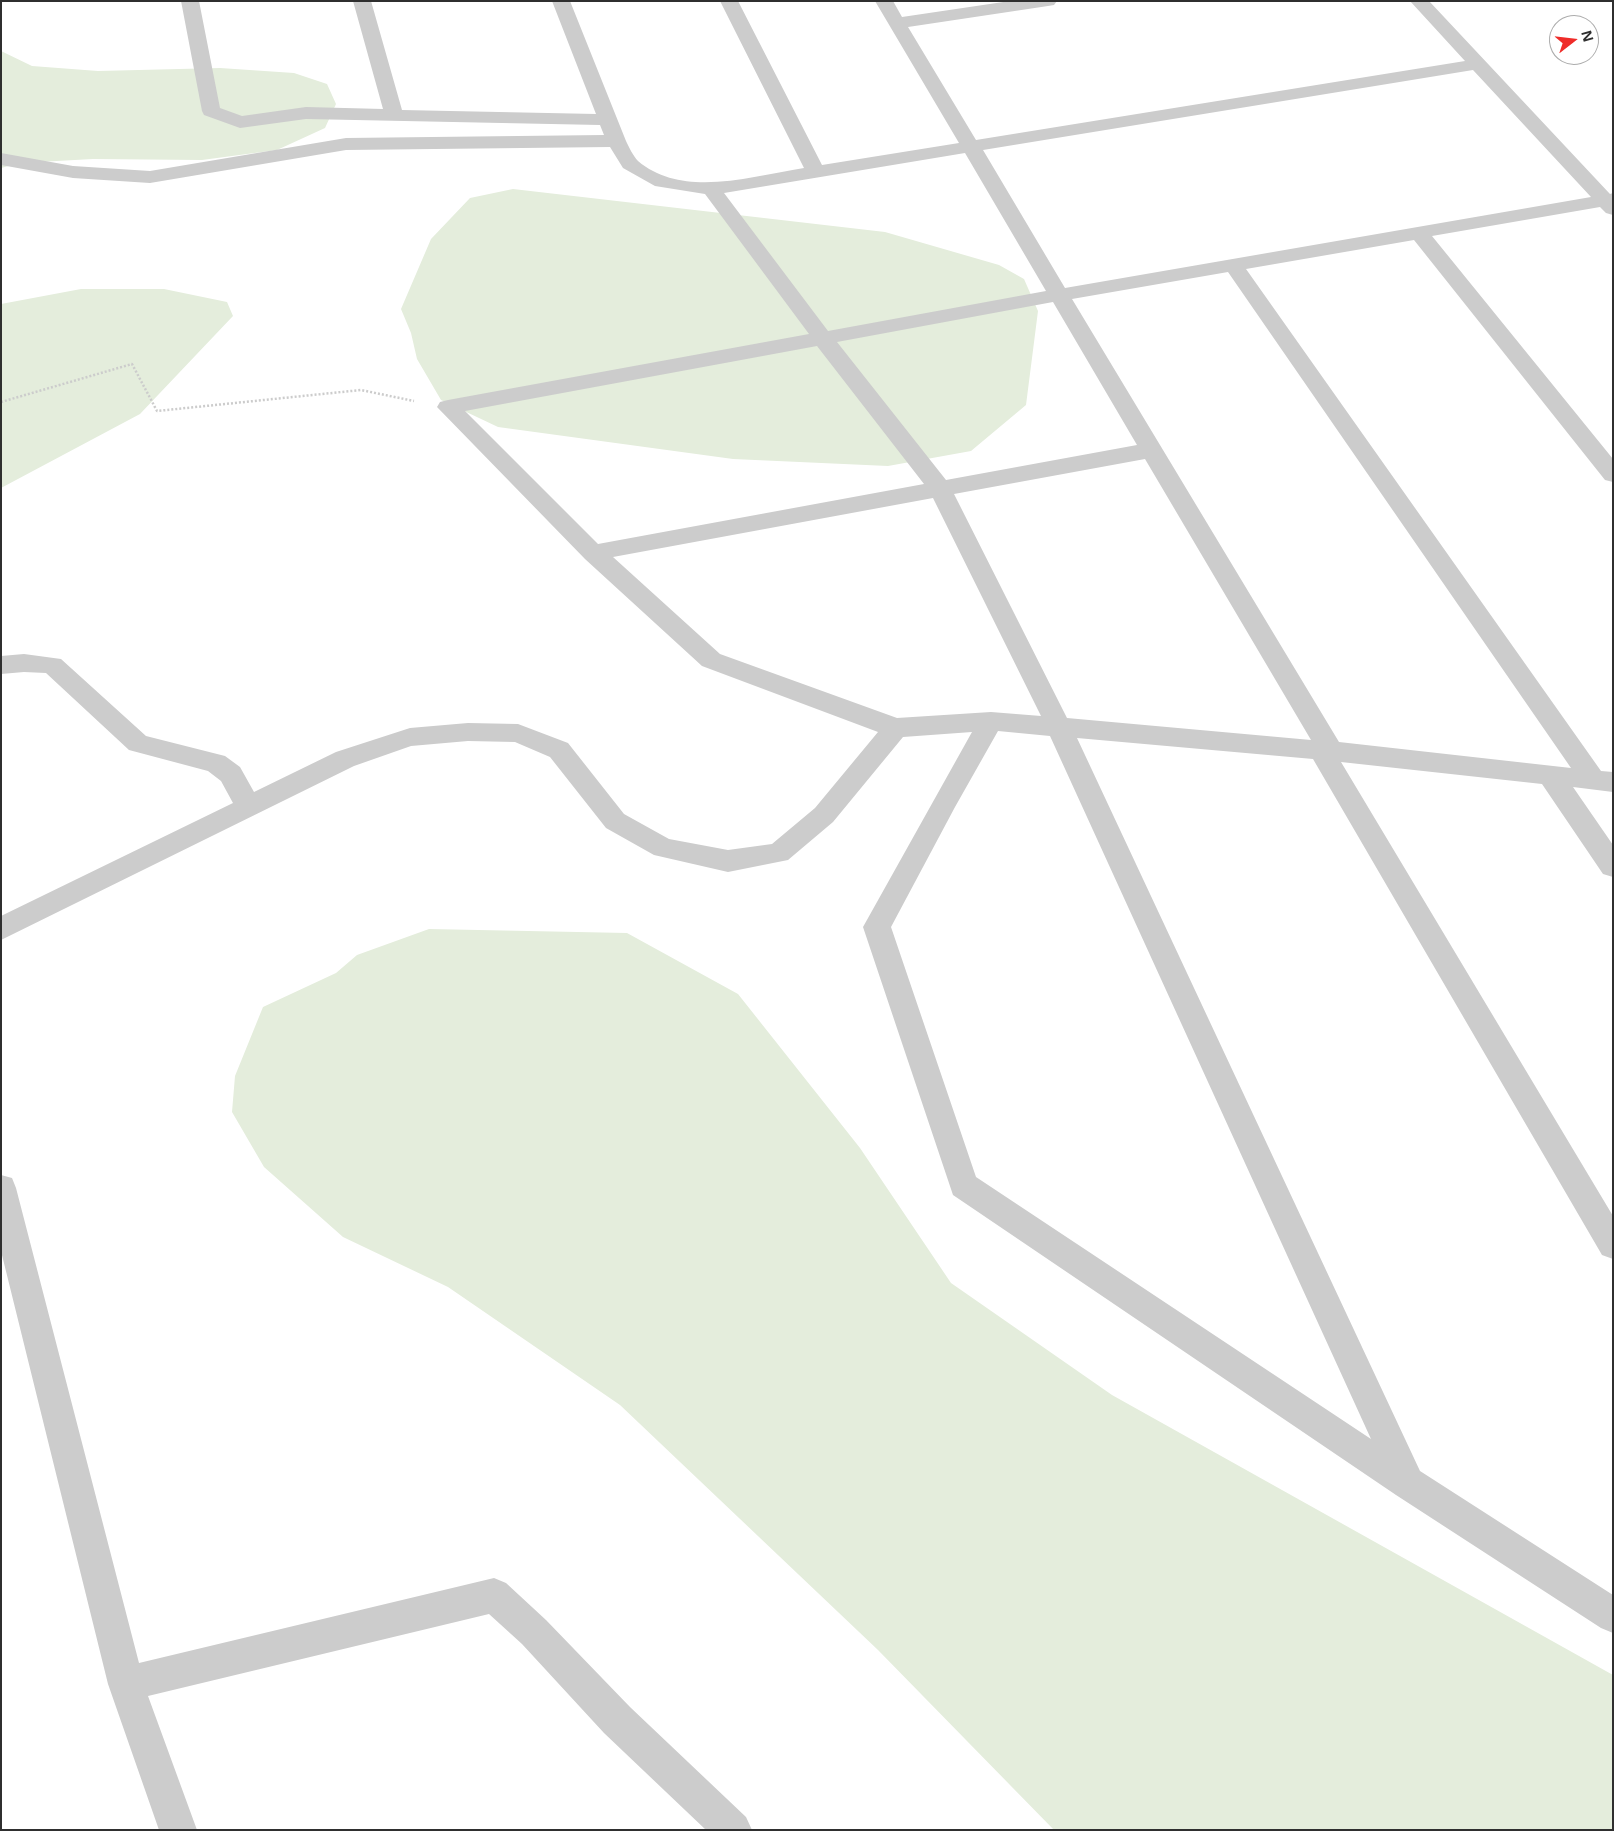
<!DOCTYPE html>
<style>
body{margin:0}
#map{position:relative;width:1614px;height:1831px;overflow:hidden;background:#fff;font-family:"Noto Sans",sans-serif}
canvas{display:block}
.frame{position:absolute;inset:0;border:2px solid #2f2f2f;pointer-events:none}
.north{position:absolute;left:1549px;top:15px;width:50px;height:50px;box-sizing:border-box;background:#fff;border:1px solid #acacac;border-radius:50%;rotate:74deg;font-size:14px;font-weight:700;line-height:20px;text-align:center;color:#2f2f2f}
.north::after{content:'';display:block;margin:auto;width:18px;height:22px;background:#ef2c29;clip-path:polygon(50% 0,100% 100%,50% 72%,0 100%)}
</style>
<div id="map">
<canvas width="1614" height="1831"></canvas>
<div class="frame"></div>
<div class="north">N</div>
</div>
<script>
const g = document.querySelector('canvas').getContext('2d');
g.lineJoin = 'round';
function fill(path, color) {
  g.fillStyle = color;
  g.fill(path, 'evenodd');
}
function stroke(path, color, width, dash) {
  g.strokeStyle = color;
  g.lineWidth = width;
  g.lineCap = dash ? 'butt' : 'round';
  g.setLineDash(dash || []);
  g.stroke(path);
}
fill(new Path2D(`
 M 1,51 L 32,66 L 98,71 L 220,68 L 294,73 L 327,84 L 336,104 L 325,128 L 277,150 L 202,160 L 93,159 L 20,163 L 1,168 Z
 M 513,189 L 885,232 L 999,265 L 1024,279 L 1038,311 L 1026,405 L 971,451 L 888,466 L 733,459 L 498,427 L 441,400 L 417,359 L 411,333 L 401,309 L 431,239 L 470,198 Z
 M 81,289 L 164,289 L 227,302 L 233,316 L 140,414 L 1,488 L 1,304 Z
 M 429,929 L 627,933 L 738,994 L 860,1148 L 951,1283 L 1112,1395 L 1613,1675 L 1613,1830 L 1054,1830 L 878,1650 L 620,1405 L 448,1287 L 343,1237 L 264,1167 L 232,1112 L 235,1076 L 263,1007 L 336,973 L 357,955 Z`), '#e4eddc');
stroke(new Path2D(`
 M 1,402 L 132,364 L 157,411 L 361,390 L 414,401`), '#ccc', 2.5, [2, 2]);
fill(new Path2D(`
 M 181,1 L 199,1 L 220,108 L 242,116 L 306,107 L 383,109 L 353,1 L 371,1 L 402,110 L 596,114 L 552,1 L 570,1 L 626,141 C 629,147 633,156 638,161 C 683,199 752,176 804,168 L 720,1 L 738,1 L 822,165 L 959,143 L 875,1 L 893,1 L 902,17 L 1010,1 L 1057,1 L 1054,5 L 1048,6 L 908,27 L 976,140 L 1465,61 L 1410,1 L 1429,1 L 1610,194 L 1613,193 L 1613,215 L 1606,213 L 1600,207 L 1432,236 L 1613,459 L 1613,482 L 1605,480 L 1414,240 L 1246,269 L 1601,771 L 1613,772 L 1613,792 L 1573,787 L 1613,845 L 1613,877 L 1603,874 L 1542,784 L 1341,762 L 1613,1216 L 1613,1259 L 1602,1255 L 1313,759 L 1077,738 L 1420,1471 L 1613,1595 L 1613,1633 L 1601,1628 L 1396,1495 L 953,1195 L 863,927 L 972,732 L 903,737 L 833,822 L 788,860 L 728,872 L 654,855 L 606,828 L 550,757 L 515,742 L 468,741 L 411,746 L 354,766 L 1,940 L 1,916 L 233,803 L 221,781 L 208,771 L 129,750 L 46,673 L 24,672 L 1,674 L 1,656 L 24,654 L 61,659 L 146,736 L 225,756 L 240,767 L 254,792 L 336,752 L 410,728 L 468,723 L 518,724 L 568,743 L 624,814 L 669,839 L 728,850 L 772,844 L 815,808 L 878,732 L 702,666 L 585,559 L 437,407 L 440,402 L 448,400 L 809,334 L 705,194 L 655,186 L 623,168 L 610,147 L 346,150 L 150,183 L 73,178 L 1,165 L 1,153 L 73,166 L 150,171 L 346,138 L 604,135 L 600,125 L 306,119 L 240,128 L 204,115 L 202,111 ZM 1473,70 L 1591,197 L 1065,288 L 983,150 ZM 965,153 L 1046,291 L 828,331 L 724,193 ZM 1228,272 L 1571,768 L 1339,742 L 1072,299 ZM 1053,302 L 1137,445 L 946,480 L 837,342 ZM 817,346 L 924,484 L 598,544 L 465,411 ZM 1145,459 L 1311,740 L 1067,718 L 954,494 ZM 933,498 L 1041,716 L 991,712 L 897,718 L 720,654 L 613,557 ZM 998,731 L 1050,736 L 1371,1439 L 976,1177 L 891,927 L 955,807 Z
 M 1,1175 L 12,1178 L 16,1188 L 139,1663 L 494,1578 L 506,1583 L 546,1620 L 630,1707 L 746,1817 L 752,1830 L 706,1830 L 604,1733 L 522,1644 L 489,1614 L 148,1696 L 197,1830 L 159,1830 L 108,1684 L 1,1251 Z`), '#ccc');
</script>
